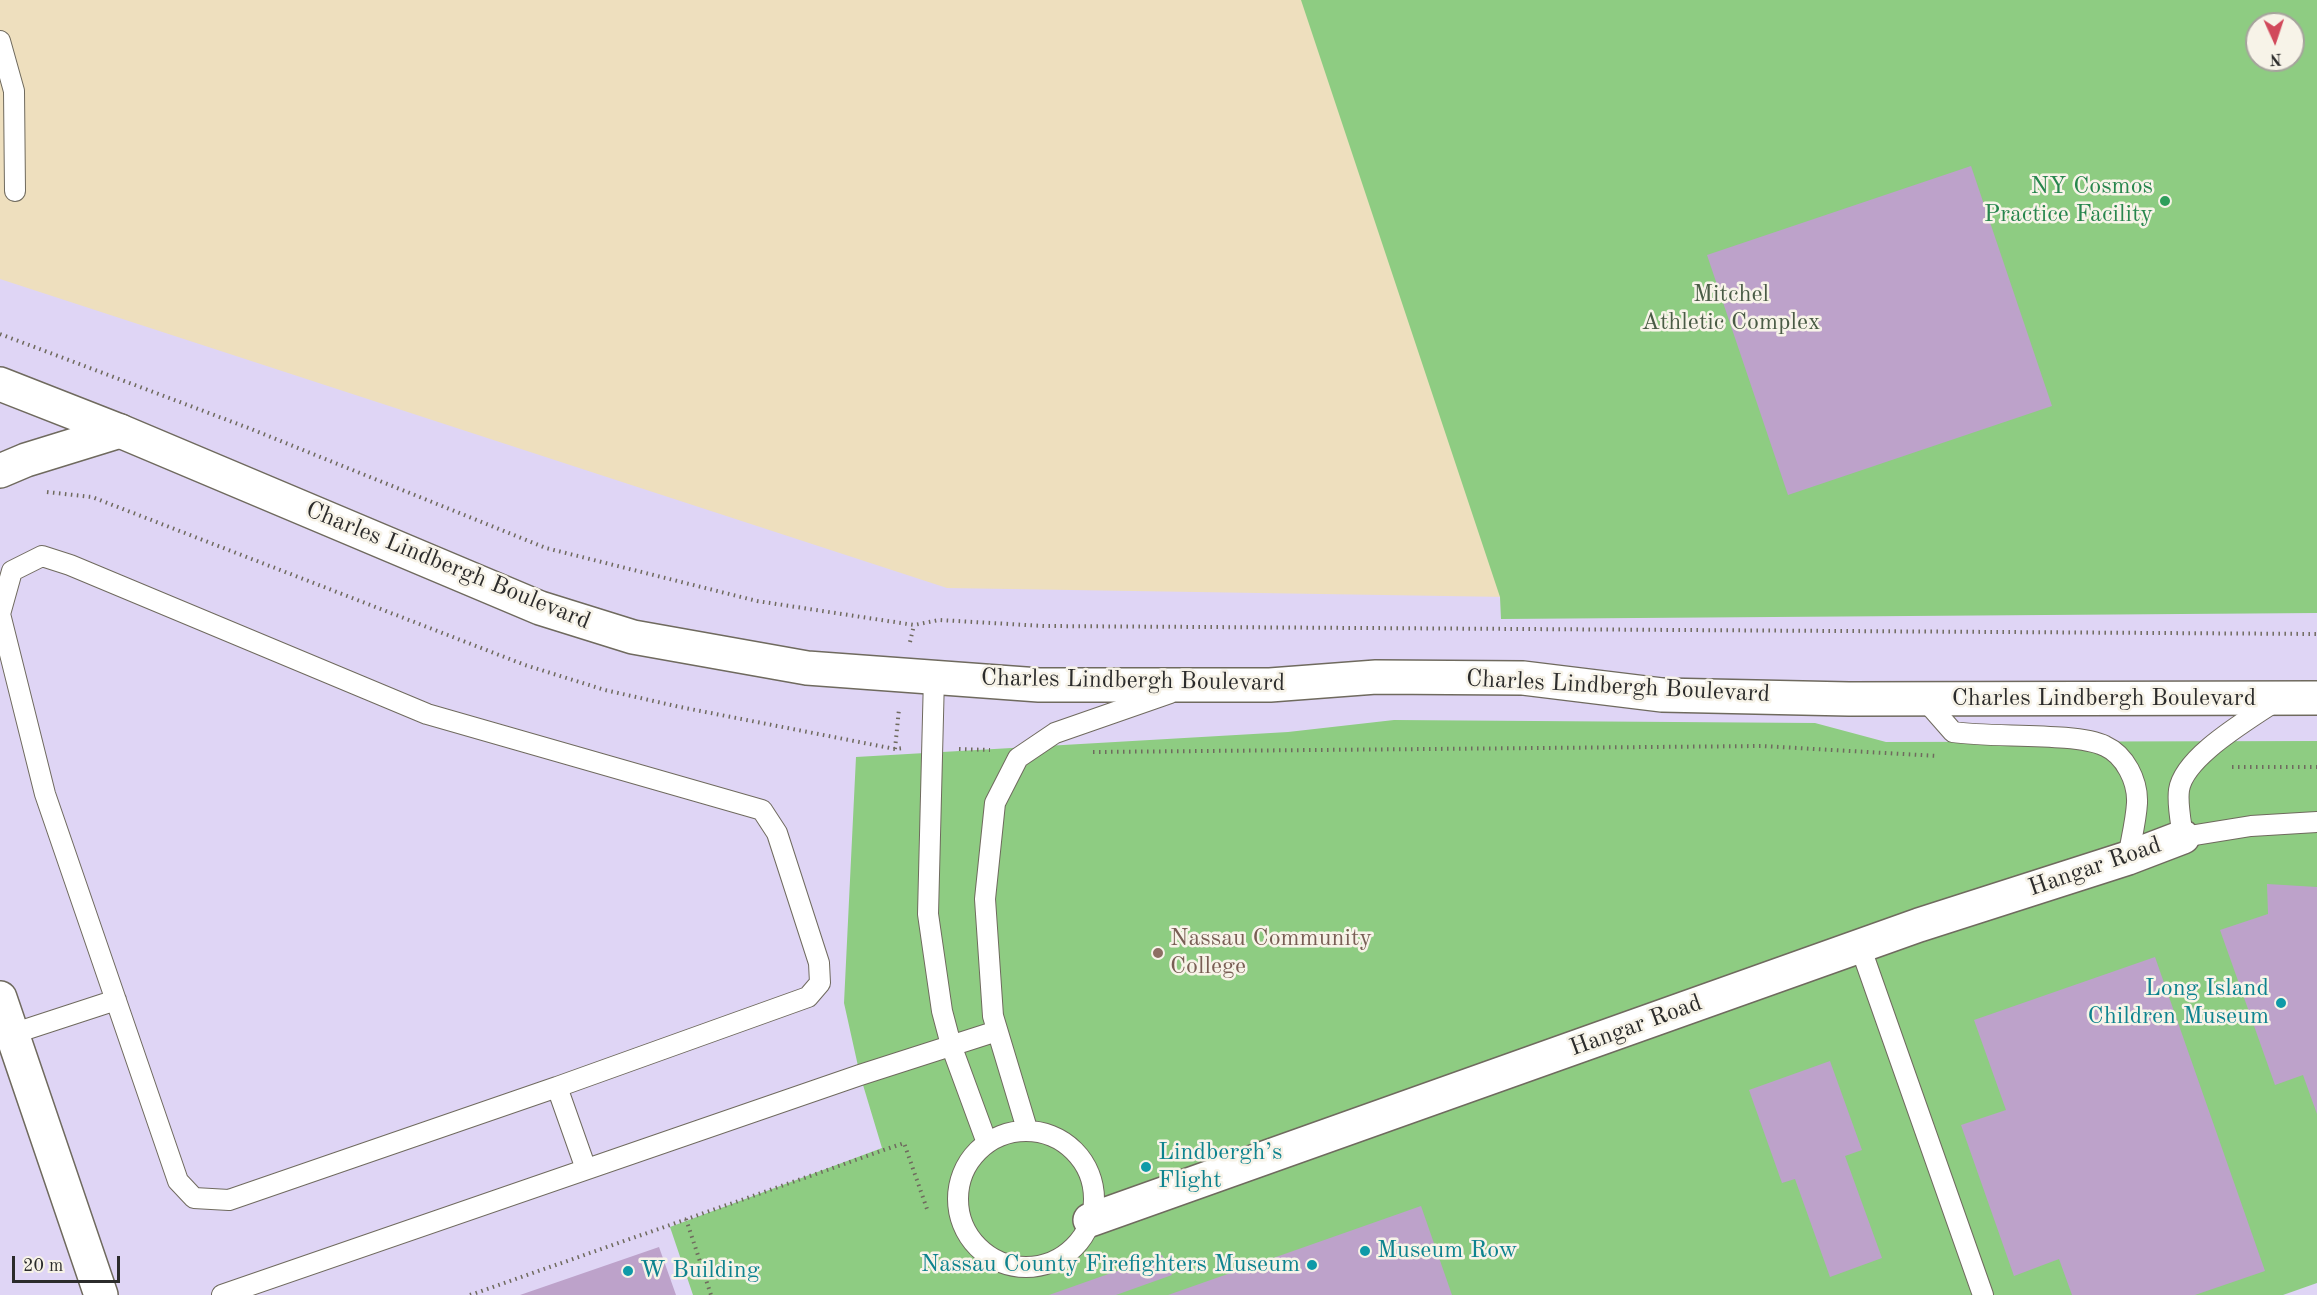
<!DOCTYPE html>
<meta charset="utf-8">
<style>
body{margin:0}
#map{position:relative;width:2317px;height:1295px;overflow:hidden;background:#eedfbe;font-family:"Old Standard TT",serif}
canvas{display:block}
.north{position:absolute;left:2245px;top:12px;width:60px;height:60px;box-sizing:border-box;background:#f7f3e8;border:2px solid #a5a39c;border-radius:50%;rotate:177deg;font-size:16px;font-weight:700;line-height:24px;text-align:center;color:#2b2b2b}
.north::after{content:'';display:block;margin:auto;width:21px;height:27px;background:#d1495b;clip-path:polygon(50% 0,100% 100%,50% 72%,0 100%)}
.scale{position:absolute;left:12px;top:1256px;width:108px;height:27px;box-sizing:border-box;border:3px solid #2b2b2b;border-top:0;padding-left:8px;font-size:18px;line-height:21px;white-space:nowrap;color:#2b2b2b;-webkit-text-stroke:4px #f7f3e8;paint-order:stroke}
</style>
<div id="map">
<canvas width="2317" height="1295"></canvas>
<div class="north">N</div>
<div class="scale">20 m</div>
</div>
<script>
const g = document.querySelector('canvas').getContext('2d');
g.lineJoin = 'round';
function fill(path, color) {
  g.fillStyle = color;
  g.fill(path, 'evenodd');
}
function stroke(path, color, width, dash) {
  g.strokeStyle = color;
  g.lineWidth = width;
  g.lineCap = dash ? 'butt' : 'round';
  g.setLineDash(dash || []);
  g.stroke(path);
}
function drawText(font, color, halo, rows, align = 'center') {
  g.font = font + ' "Old Standard TT",serif';
  g.lineWidth = 5;
  g.setLineDash([]);
  g.textBaseline = 'middle';
  g.strokeStyle = halo;
  g.fillStyle = color;
  for (const [text, x, y, turn = 0] of rows) {
    g.save();
    g.translate(x, y);
    g.rotate((+turn || 0) * Math.PI / 180);
    g.textAlign = isNaN(turn) ? turn : align;
    if (halo) g.strokeText(text, 0, 0);
    g.fillText(text, 0, 0);
    g.restore();
  }
}
fill(new Path2D(`
 M 0,279 L 947,588 L 2317,610 L 2317,1295 L 0,1295 Z`), '#dfd5f5');
fill(new Path2D(`
 M 1301,0 L 2317,0 L 2317,613 L 1501,619 L 1500,597 ZM 2257,24 L 2293,24 L 2293,60 L 2257,60 Z
 M 1394,720 L 1815,723 L 1886,742 L 2317,741 L 2317,1283 L 2283,1295 L 693,1295 L 670,1227 L 882,1148 L 860,1075 L 844,1003 L 856,757 L 1288,732 Z`), '#8ecc82');
fill(new Path2D(`
 M 1971,166 L 2052,406 L 1788,495 L 1707,255 Z
 M 2267,884 L 2317,887 L 2317,1114 L 2303,1075 L 2275,1085 L 2220,930 L 2268,914 Z
 M 2155,957 L 2265,1271 L 2195,1295 L 2072,1295 L 2059,1259 L 2014,1276 L 1961,1125 L 2006,1110 L 1974,1020 Z
 M 1830,1061 L 1862,1150 L 1845,1156 L 1882,1258 L 1830,1277 L 1795,1179 L 1782,1183 L 1749,1090 Z
 M 1421,1206 L 1452,1295 L 1168,1295 Z
 M 659,1247 L 676,1295 L 520,1295 Z
 M 1162,1255 L 1172,1275 L 1116,1295 L 1049,1295 Z`), '#bda2ca');
const lane = new Path2D(`
 M 0,41 L 14,91 L 15,191
 M 934,677 L 928,914 L 942,1011 L 951,1045 L 987,1143
 M 1924,699 L 1953,732 C 1991,738 2076,732 2105,746 C 2125,755 2138,781 2137,803 C 2136,821 2131,840 2128,858
 M 2277,700 C 2250,719 2184,756 2179,790 C 2177,804 2181,822 2183,837 L 2251,826 L 2317,822
 M 1860,946 L 1983,1295
 M 12,1034 L 116,1000
 M 557,1087 L 229,1200 L 194,1198 L 178,1181 L 45,794 L 0,614 L 12,571 L 42,556 L 70,565 L 427,714 L 762,810 L 777,833 L 819,963 L 820,983 L 808,997 L 557,1087 L 586,1169
 M 1027,1129 L 993,1016 L 985,899 L 995,803 L 1018,758 L 1055,733 L 1170,693
 M958 1199a68 68 0 1 1 136 0a68 68 0 1 1-136 0Z
 M 222,1295 L 860,1075 L 997,1031`);
const street = new Path2D(`
 M 0,471 L 26,460 L 120,431
 M 0,998 L 101,1295
 M 1090,1220 L 1919,925 L 2128,858 L 2183,837`);
const secondary = new Path2D(`
 M 0,384 L 120,431 L 540,608 L 633,637 L 807,668 L 1039,685 L 1270,685 L 1376,677 L 1523,678 L 1662,695 L 1849,699 L 2317,698`);
stroke(lane, '#6f6a5e', 22);
stroke(street, '#6f6a5e', 36);
stroke(secondary, '#6f6a5e', 36);
stroke(new Path2D(`
 M 0,334 L 251,429 L 546,548 L 757,601 L 914,625 L 939,620 L 1044,626 L 2317,634
 M 47,492 L 92,497 L 525,665 L 605,690 L 680,707 L 895,749 L 904,748
 M 910,642 L 914,625
 M 895,749 L 899,709
 M 959,749 L 990,750
 M 1093,752 L 1762,746 L 1938,756
 M 2232,767 L 2317,767
 M 686,1219 L 711,1295
 M 470,1295 L 904,1143 L 927,1209`), '#6f6a5e', 4, [1.5, 4.5]);
stroke(lane, '#fff', 20);
stroke(street, '#fff', 33);
stroke(secondary, '#fff', 33);
for (const [x, y, r, color] of [
 [2165,201,6,"#2e9e5b"],
 [1158,953,6,"#8d6e63"],
 [2281,1003,6,"#0f9aa8"],
 [1146,1167,6,"#0f9aa8"],
 [1365,1251,6,"#0f9aa8"],
 [1312,1265,6,"#0f9aa8"],
 [628,1271,6,"#0f9aa8"]
]) {
  const dot = new Path2D();
  dot.arc(x, y, r, 0, 2 * Math.PI);
  g.fillStyle = color;
  g.fill(dot);
  stroke(dot, '#f7f3e8', 2);
}
drawText('24px', '#27864d', '#f7f3e8', [
 ["NY Cosmos",2153,187],
 ["Practice Facility",2153,215]
], 'right');
drawText('24px', '#495b45', '#f7f3e8', [
 ["Mitchel",1731,295],
 ["Athletic Complex",1731,323]
]);
drawText('24px', '#2b2b2b', '#f7f3e8', [
 ["Charles Lindbergh Boulevard",448,566,22],
 ["Charles Lindbergh Boulevard",1133,681,1],
 ["Charles Lindbergh Boulevard",1618,687,3],
 ["Charles Lindbergh Boulevard",2104,699],
 ["Hangar Road",2095,867,-19],
 ["Hangar Road",1636,1026,-20]
]);
drawText('24px', '#785e54', '#f7f3e8', [
 ["Nassau Community",1170,939],
 ["College",1170,967]
], 'left');
drawText('24px', '#0d838f', '#f7f3e8', [
 ["Long Island",2269,989,"right"],
 ["Children Museum",2269,1017,"right"],
 ["Lindbergh’s",1158,1153],
 ["Flight",1158,1181],
 ["Museum Row",1377,1251],
 ["Nassau County Firefighters Museum",1300,1265,"right"],
 ["W Building",640,1271]
], 'left');
</script>
